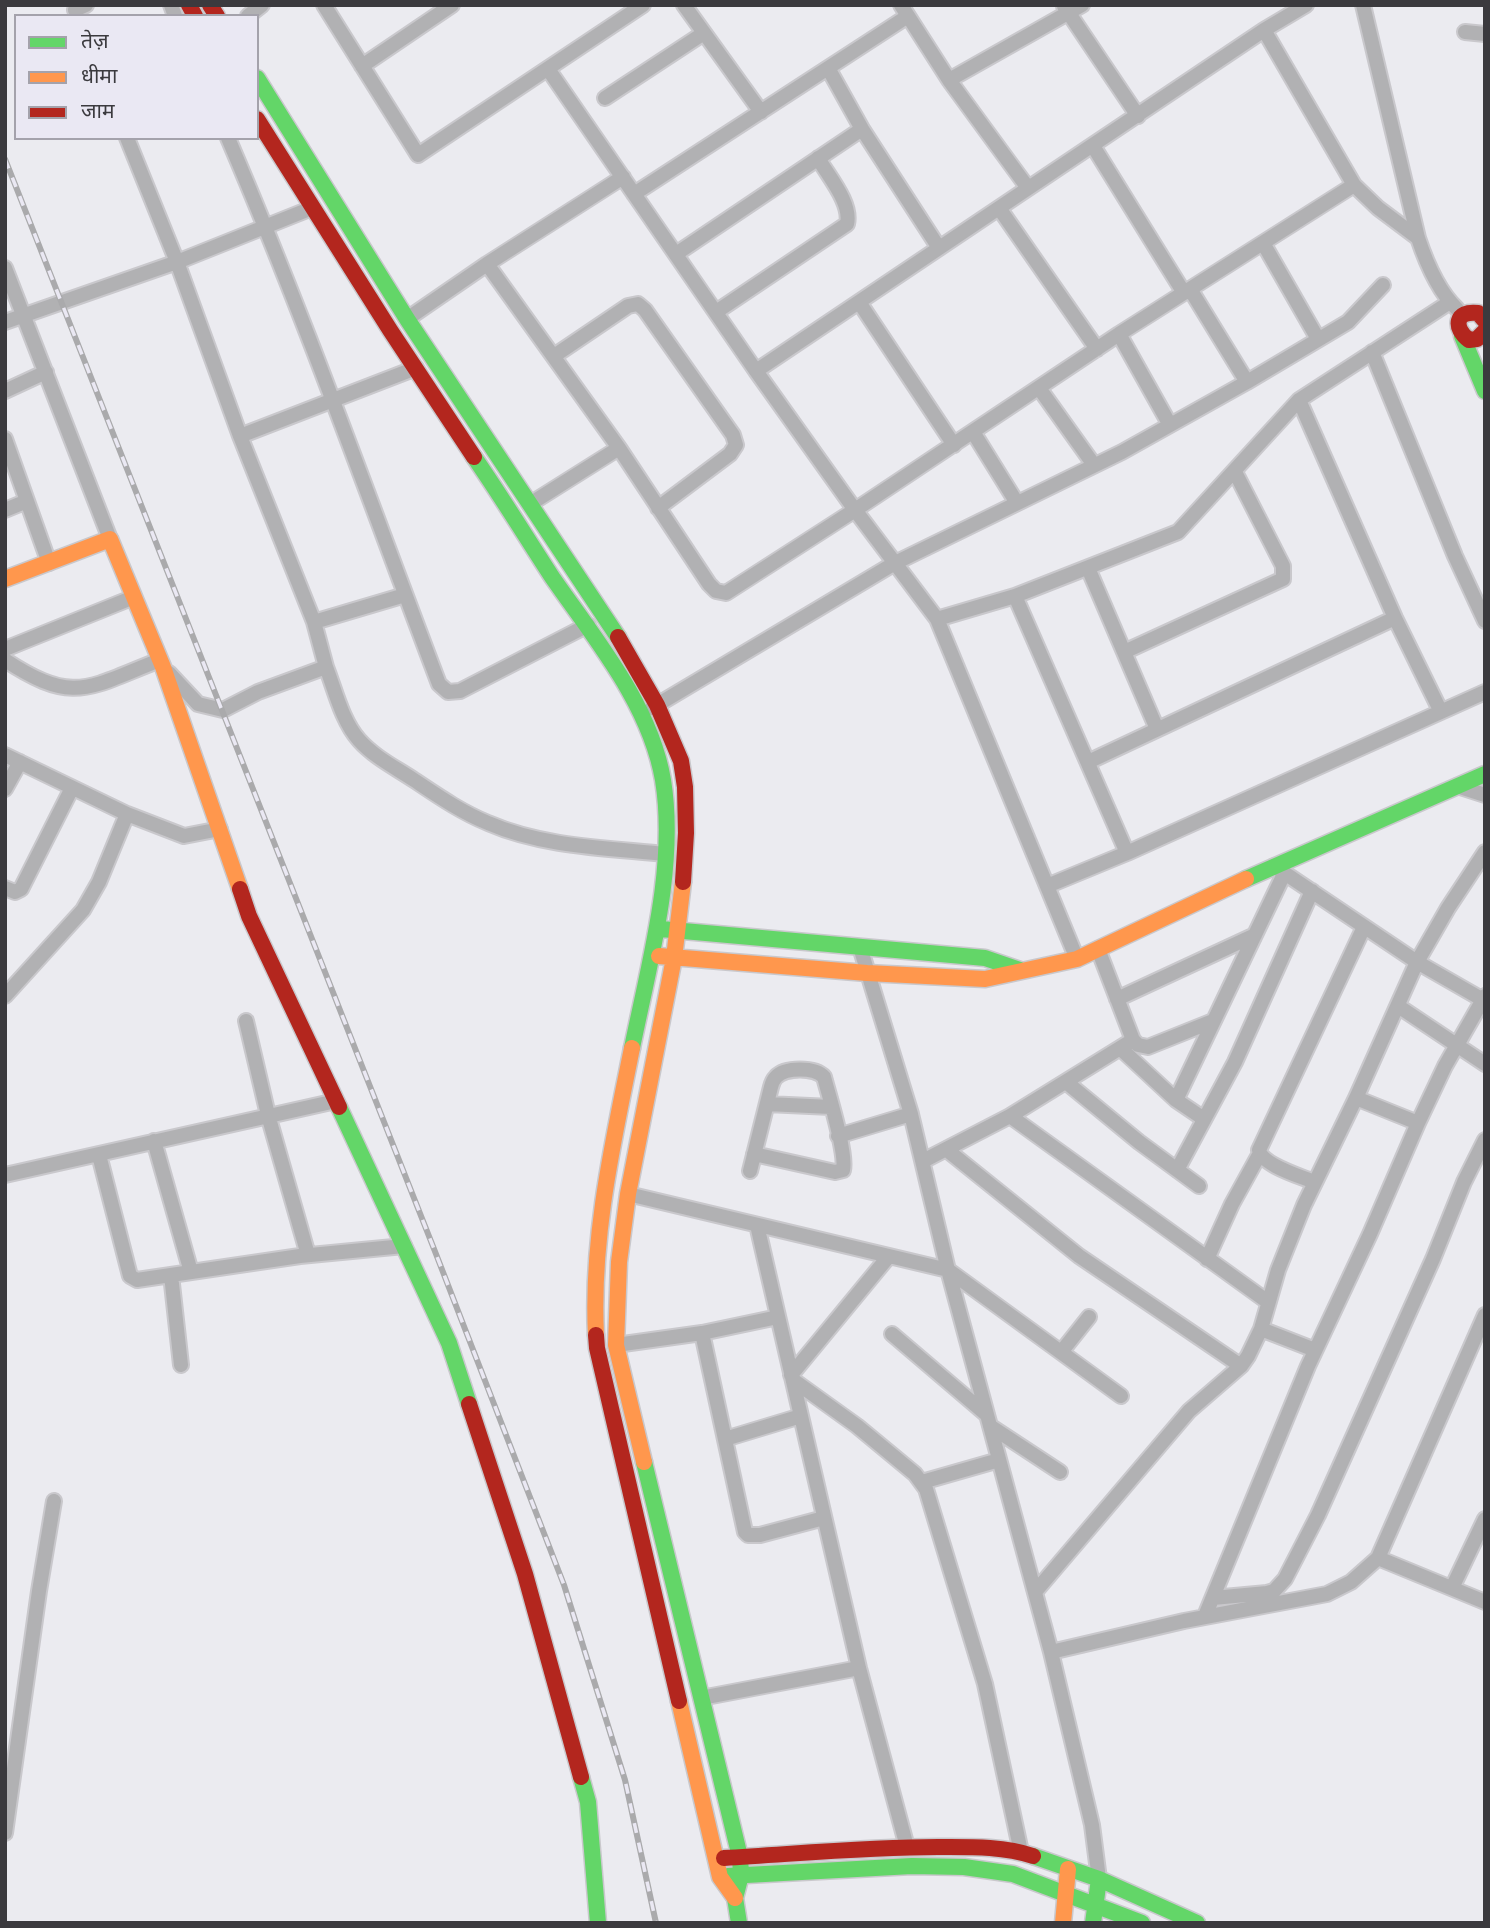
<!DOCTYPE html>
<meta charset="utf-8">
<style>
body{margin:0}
#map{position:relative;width:1490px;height:1928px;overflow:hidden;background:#ebebf0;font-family:Ubuntu,"Noto Sans Devanagari",sans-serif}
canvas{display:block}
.frame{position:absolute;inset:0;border:7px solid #3b3a3e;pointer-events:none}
.legend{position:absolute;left:14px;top:14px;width:245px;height:126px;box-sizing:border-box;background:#eae8f3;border:2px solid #a4a2ab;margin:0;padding:9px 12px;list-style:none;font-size:21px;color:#3b3a3e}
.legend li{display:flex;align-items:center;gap:14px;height:35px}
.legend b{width:35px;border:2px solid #a4a2ab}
</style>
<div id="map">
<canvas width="1490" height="1928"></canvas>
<div class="frame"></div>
<ul class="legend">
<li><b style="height:9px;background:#63d668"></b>तेज़</li>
<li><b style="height:9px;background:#ff974d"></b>धीमा</li>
<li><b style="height:9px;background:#b3261e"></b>जाम</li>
</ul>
</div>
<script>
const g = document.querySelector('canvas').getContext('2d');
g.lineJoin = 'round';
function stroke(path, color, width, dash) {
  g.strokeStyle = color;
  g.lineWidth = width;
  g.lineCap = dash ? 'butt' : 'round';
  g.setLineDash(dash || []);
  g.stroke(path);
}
const street = new Path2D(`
 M 171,5 L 175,16
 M 324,5 L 418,155 L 643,5
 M 684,5 L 761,112
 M 901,5 L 949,80 L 1082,5
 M 1363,5 L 1418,238 C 1426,262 1438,291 1457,309
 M 1064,6 L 1138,116
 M 75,10 L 86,5
 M 248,16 L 262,5
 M 1264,30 L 1354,185 L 1378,208 L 1418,238
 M 1465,32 L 1485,34
 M 362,66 L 452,5
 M 828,68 L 862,129 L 939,248
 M 548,69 L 756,371 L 1264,30 L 1306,5
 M 949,80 L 1028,188
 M 605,98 L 704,33
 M 127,138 L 177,262 L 240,436 L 314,622 L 326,667
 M 228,138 C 305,318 370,502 439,684 L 448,692 L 460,691 L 588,625
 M 1093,146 L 1184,293
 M 634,194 L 908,16
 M 999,208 L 1097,349
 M 1263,243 L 1318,339
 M 676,254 L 862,129
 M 487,264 L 619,448 L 709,584 L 716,591 L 726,593 L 855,510 L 1119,334 L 1354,185
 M 5,268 L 110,539
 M 1190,289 L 1247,382
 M 859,302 L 954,445
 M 716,312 L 847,224 C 852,203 828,176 818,158
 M 407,319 L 487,264 L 623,177
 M 5,322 L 177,262 L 312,208
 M 1119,334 L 1170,425
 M 1372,352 L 1455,556 L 1485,621
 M 554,356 L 628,306 L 638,304 L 645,310 L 733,435 L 736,445 L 730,454 L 658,508
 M 756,371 L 855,510 L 937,619 L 1077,959
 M 1039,388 L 1094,465
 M 5,391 L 46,372
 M 1299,400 L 1395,618 L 1441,712
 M 973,432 L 1017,503
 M 240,436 L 416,368
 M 5,439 L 49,563
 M 530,504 L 619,448
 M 5,510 L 27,501
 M 1088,568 L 1157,729
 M 1015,596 L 1127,853
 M 937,619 L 1015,596 L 1178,532 L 1299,400 L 1450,302
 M 314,622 L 405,595
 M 5,649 L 134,597
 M 1124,652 L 1283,579 L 1283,566 L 1235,472
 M 5,660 C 75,706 89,687 160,660
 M 169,673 L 198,704 L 223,710 L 258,692 L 326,667 C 335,690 342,721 359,740 C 374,757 396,768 414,780 C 438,796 461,812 488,823 C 543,847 607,848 666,854
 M 652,708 L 895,563 L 1122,452 L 1247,382 L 1348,322 L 1383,285
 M 5,755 L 127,814 L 184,836 L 220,829
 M 1088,762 L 1395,618
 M 1457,786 L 1485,795
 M 5,789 L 20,762
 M 1274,866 L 1417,962 L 1485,1001
 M 1047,886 L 1127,853 L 1485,692
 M 5,888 L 15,892 L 21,889 L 72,788
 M 860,947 L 911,1114 L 948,1270 L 1051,1652 L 1092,1825 L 1099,1879
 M 1098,949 L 1133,1040 L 1138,1045 L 1148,1047 L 1213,1021
 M 5,996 L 83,910 L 99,882 L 127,814
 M 1117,999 L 1255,935
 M 1398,1006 L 1485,1064
 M 246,1021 L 268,1115 L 308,1255
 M 1120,1048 L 1176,1100 L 1204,1119
 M 1066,1082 L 1139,1142 L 1199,1186
 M 1356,1098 L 1418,1123
 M 1176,1100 L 1284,874
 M 767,1104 L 831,1107
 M 1010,1116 L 1268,1302
 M 838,1136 L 911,1114
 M 154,1141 L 191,1272
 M 947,1150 L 1079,1256 L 1241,1366
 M 99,1155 L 130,1276 L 137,1280 L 300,1256 L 404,1246
 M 923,1161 L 1010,1116 L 1133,1040
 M 1177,1170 L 1235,1062 L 1312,891
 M 750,1171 L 771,1087 C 772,1083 773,1080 776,1077 C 785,1067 815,1067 824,1077 C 829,1096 847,1154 843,1170 L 835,1172 L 754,1154
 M 5,1175 L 336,1101
 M 1314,1182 C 1300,1176 1262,1165 1259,1150 L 1364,927
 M 628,1194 L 948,1270 L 1121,1396
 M 757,1225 L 859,1668 L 907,1847
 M 1207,1259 L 1232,1204 L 1259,1155
 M 171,1275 L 181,1365
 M 1261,1329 L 1315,1350
 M 702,1333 L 745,1532 L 748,1535 L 760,1535 L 824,1518
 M 892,1334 L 987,1415
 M 616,1345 L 702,1333 L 778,1317
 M 1062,1351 L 1089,1317
 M 791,1375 L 889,1256
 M 793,1380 L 857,1426 L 915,1474 L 926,1489 L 985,1684 L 1021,1852
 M 990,1426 L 1060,1472
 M 725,1439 L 801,1416
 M 922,1482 L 999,1460
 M 1378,1558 L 1485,1602
 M 1452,1588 L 1485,1519
 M 1035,1592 L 1189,1411 L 1241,1366 L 1248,1356 L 1261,1329 L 1278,1270 L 1304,1205 L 1356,1098 L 1417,962 L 1448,908 L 1485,852
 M 1213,1598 L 1267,1593 L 1274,1591 L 1285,1579 L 1318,1515 L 1433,1259 L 1464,1182 L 1485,1140
 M 1205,1616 L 1308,1366 L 1370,1234 L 1418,1123 L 1445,1066 L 1485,996
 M 1051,1652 L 1184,1621 L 1327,1594 L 1351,1582 L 1378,1558 L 1485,1315
 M 701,1698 L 859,1668
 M 5,1833 L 39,1591 L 54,1501`);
const fast = new Path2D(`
 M 257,78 L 407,319 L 618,637
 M 1462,336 L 1485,391
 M 474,457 C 501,496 526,537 552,577 C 595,639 650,704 663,780 C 677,866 649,964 632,1048
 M 1246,879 L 1485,774
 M 661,929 L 985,958 L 1020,970
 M 339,1107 L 449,1343 L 469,1404
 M 644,1462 L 740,1857 L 741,1875 L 735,1898 L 739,1923
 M 581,1777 L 588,1802 L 598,1923
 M 1033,1856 L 1099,1879 L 1197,1923
 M 728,1876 L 912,1866 L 964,1867 L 1013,1874 L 1142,1923
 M 1093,1923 L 1099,1879`);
const slow = new Path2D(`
 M 5,579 L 110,539 L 163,667 L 240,889
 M 659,956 L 867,973 L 985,979 L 1077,959 L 1246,879
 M 596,1335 C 591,1238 613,1142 632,1048
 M 644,1462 L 616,1345 L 619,1262 L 628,1194 L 674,958 L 683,882
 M 679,1701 L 720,1877 L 735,1898
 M 1063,1923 L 1068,1869`);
const jam = new Path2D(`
 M 189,5 L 195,16
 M 210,5 L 217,16
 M 257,119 L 390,330 L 474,457
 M 1485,321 L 1478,313 C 1455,310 1453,328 1469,340 L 1477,339 L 1485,331
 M 618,637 L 657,705 L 681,761 L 685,787 L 686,833 L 683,882
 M 240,889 L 249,916 L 339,1107
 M 596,1335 L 597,1348 L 679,1701
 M 469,1404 L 525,1574 L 581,1777
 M 724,1858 C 795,1854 866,1847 938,1847 C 969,1847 1003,1846 1033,1856`);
stroke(street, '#c9c8cc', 18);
stroke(fast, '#c9c8cc', 19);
stroke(slow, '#c9c8cc', 19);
stroke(jam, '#c9c8cc', 19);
stroke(street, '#b1b1b3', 14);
stroke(fast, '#63d668', 16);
stroke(slow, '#ff974d', 16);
stroke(jam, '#b3261e', 16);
const rail = new Path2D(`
 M 5,159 L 436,1254 L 564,1585 L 625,1780 L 656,1923`);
stroke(rail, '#aaaaac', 6);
stroke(rail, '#eae8f3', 3.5, [10]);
</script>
